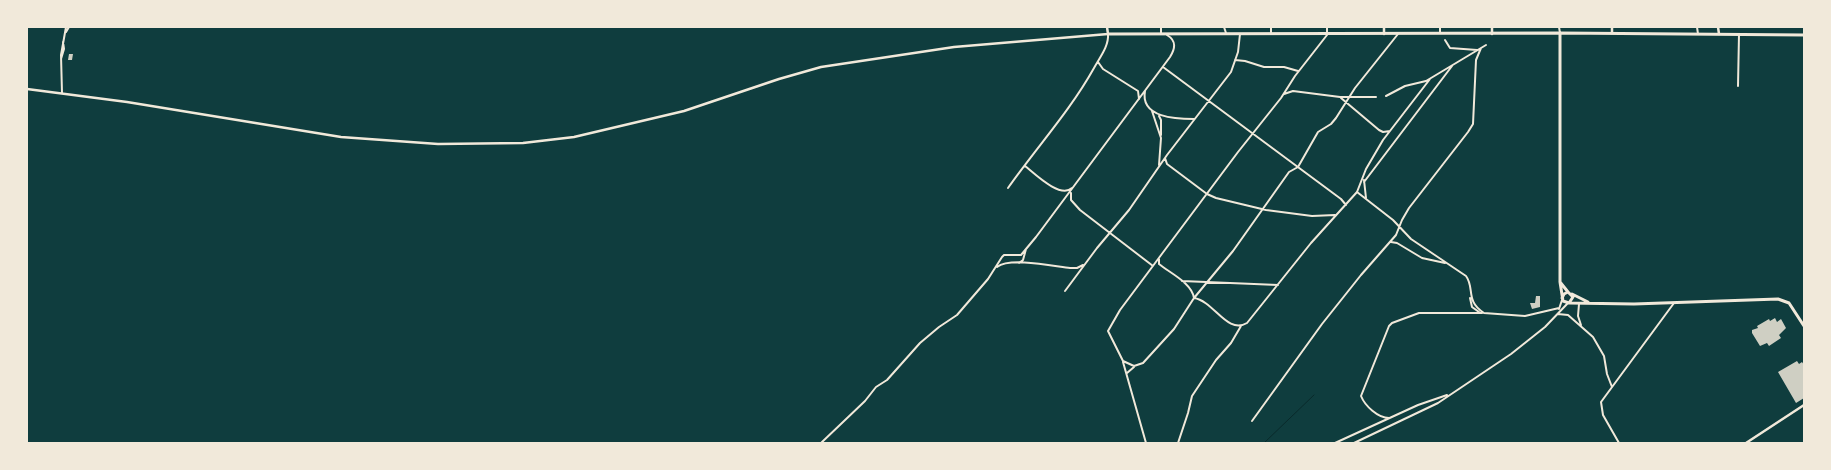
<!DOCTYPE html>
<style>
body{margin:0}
#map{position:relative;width:1831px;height:470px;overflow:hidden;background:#0f3d3e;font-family:"Fira Sans Condensed",sans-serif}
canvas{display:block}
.frame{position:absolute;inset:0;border:28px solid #f1e9da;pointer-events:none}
</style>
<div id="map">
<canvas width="1831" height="470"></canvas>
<div class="frame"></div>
</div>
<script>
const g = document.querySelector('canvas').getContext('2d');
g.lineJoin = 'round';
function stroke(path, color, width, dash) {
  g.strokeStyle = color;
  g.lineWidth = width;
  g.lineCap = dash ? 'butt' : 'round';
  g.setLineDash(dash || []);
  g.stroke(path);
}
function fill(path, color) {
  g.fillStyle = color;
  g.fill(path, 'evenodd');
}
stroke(new Path2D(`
 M 1264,443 L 1314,395`), '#0a2a2b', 1);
fill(new Path2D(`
 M 69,54 L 73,54 L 72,60 L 68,60 Z
 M 1536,296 L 1540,296 L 1540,307 L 1532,309 L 1530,303 L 1535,303 Z
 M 1775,318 L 1777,322 L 1781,319 L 1786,328 L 1779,335 L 1781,338 L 1769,346 L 1767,343 L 1760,346 L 1752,333 L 1752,330 L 1758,328 L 1757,326 L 1769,319 L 1770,321 Z
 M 1797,361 L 1799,364 L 1802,362 L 1804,365 L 1804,398 L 1796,403 L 1778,372 Z`), '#cfcfc3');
stroke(new Path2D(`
 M 1224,27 L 1226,33
 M 1440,27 L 1440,33
 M 1559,27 L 1560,33
 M 1697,27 L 1698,34
 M 66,32 L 69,27
 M 1271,33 L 1271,27
 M 1161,34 L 1161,27
 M 1445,40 L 1450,48 L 1477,50
 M 61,59 L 64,49 L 63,42
 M 1235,60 L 1245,61 L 1264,67 L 1284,67 L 1298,71
 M 1098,62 L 1103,69 L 1138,91 L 1139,99
 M 1163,67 L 1341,199 L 1346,205
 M 1738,86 L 1739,34
 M 1145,91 C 1140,118 1177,119 1194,119
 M 62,93 L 61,55 L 66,27
 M 1284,94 L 1293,91 L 1340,97 L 1376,97
 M 1386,96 L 1405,86 L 1426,81 L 1486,45
 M 1341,98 L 1379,130 L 1383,132 L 1390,131
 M 1152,111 L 1161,138 L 1159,165
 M 1159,116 L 1161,120 L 1161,135
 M 1165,158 L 1167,164 L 1207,194 L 1216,198 L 1266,210 L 1312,216 L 1335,215
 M 1025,166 C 1034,173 1060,199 1072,188
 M 1364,180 L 1366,198
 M 1364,182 L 1452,66
 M 1008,188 C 1037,147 1070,111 1094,68 C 1100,57 1109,46 1108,34
 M 1357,192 L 1393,220 L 1411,239 L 1466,276 C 1475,288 1465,301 1484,313 L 1525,316 L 1559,308
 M 1071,193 L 1071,200 L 1080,210 L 1153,266
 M 1391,242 L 1397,243 L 1422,258 L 1445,263
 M 1159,259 L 1159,264 C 1170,273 1192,283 1194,298 L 1174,329 L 1143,363 L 1134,366 L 1123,361 L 1108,331 L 1120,310 L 1238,152 L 1281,98 L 1295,76 L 1327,35 L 1327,27
 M 1019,263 L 1023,260 L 1026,249
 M 997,267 C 1010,257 1053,266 1070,268 L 1077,268 L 1083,265
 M 1182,281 L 1278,285
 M 1065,291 L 1097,248 L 1129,210 L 1167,155 L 1231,72 L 1238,52 L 1240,34
 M 1194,298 C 1214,301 1227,335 1247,323 L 1311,243 L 1357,192 L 1366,169 L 1383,140 L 1430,79
 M 1194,298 L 1233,251 L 1289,172 L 1298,167 L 1318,132 L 1331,124 L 1336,118 L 1355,88 L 1398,34
 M 1470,298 L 1472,307 L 1479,312
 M 1579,304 L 1578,316 L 1581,325
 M 1559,309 L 1562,300
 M 1558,314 L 1568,315 L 1593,337 L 1604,356 L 1607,374 L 1612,387
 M 1123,362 L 1146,443
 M 1127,373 L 1134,367
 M 1389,418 C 1378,418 1365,406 1361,396 L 1389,326 L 1392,323 L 1419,313 L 1482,313
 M 1252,421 L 1322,324 L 1361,275 L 1396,235 L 1402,220 L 1409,208 L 1468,132 L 1473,124 L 1476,60 L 1481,48
 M 821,443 L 865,401 L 876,387 L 887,380 L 920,343 L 939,327 L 957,315 L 988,279 L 1002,257 L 1004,255 L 1021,255 L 1036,237 L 1170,57 C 1175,49 1177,41 1167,35
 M 1178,443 L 1188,413 L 1192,396 L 1216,360 L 1231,343 L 1241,326
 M 1335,443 L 1418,405 L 1447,395
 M 1354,443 L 1438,403 L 1511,354 L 1545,327 L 1568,303
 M 1619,443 L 1603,415 L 1601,402 L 1674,303`), '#f1e9da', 2);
stroke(new Path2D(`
 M 1384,27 L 1384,34
 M 1612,27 L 1612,33
 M 1718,27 L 1719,34
 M 1492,34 L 1492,27
 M 27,89 L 127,102 L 341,137 L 438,144 L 523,143 L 574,137 L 684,111 L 779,79 L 821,67 L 954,47 L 1108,34 L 1107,27
 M 1746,443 L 1804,405`), '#f1e9da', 2.5);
stroke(new Path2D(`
 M 1560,33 L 1560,282 L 1563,301 L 1569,303 L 1573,297 L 1568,292 L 1564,294 L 1562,298
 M 1108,34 L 1560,33 L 1804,35
 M 1560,282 L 1568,292
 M 1572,294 L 1588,302
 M 1569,303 L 1634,304 L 1778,299 L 1789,303 L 1804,326`), '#f1e9da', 3);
</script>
